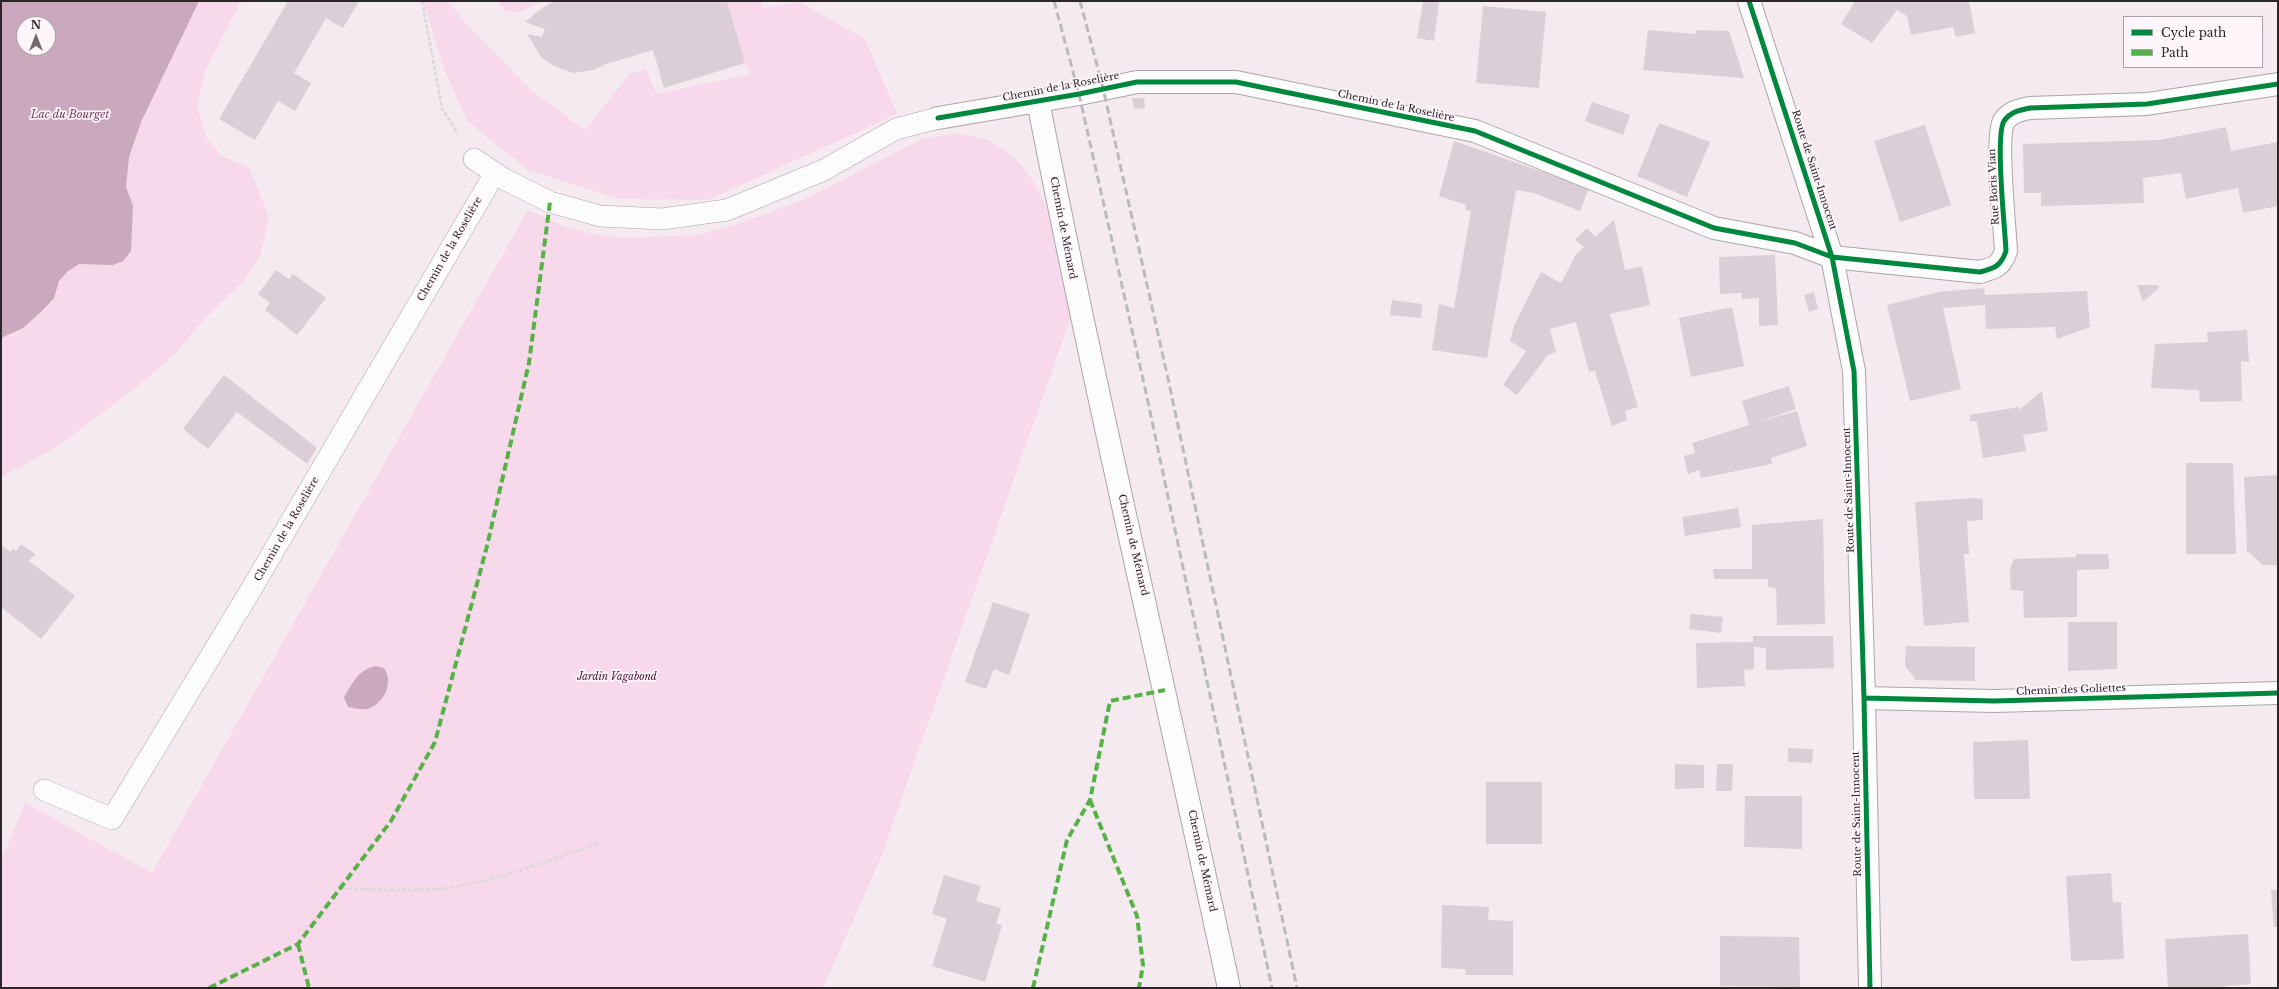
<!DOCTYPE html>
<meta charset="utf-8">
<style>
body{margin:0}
#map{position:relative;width:2279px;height:989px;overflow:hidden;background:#f4eaf0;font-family:"Libre Baskerville",serif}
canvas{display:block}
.frame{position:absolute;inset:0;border:2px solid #2c2529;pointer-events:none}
.legend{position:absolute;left:2123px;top:16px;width:140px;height:52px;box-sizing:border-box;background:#fef6fb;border:1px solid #aaa2a7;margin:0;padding:5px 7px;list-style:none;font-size:12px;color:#2c2529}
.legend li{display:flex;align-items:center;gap:8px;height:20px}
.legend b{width:20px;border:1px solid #aaa2a7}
.north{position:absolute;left:16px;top:16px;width:40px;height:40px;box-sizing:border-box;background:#fef6fb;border:1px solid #aaa2a7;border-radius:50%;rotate:0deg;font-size:11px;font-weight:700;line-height:16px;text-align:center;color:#2c2529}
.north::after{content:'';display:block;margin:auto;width:14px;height:18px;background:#726a6f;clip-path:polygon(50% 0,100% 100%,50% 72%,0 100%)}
</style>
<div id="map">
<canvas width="2279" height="989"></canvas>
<div class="frame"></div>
<ul class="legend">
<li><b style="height:5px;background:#00873e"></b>Cycle path</li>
<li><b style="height:5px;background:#56b246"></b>Path</li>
</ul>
<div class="north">N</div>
</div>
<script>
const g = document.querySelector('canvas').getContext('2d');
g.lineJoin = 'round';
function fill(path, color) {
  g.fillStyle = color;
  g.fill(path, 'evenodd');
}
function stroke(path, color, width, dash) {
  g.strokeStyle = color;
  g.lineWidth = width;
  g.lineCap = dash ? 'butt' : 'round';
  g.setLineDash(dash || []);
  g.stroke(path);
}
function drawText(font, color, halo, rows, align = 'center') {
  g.font = font + ' "Libre Baskerville",serif';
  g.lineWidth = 3.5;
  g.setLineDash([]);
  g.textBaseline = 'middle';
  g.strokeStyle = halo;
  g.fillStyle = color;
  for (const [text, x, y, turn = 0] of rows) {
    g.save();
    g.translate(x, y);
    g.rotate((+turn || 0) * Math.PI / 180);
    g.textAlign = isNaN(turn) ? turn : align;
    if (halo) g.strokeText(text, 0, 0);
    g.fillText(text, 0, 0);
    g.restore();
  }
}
fill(new Path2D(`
 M 1,1 L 241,1 L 205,71 L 197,106 L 207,139 L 221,156 L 249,167 L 269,217 L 260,256 L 242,283 L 210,313 L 173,356 L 139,385 L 57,447 L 1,477 ZM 24,24 L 48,24 L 48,48 L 24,48 Z
 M 423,1 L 448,1 L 468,26 L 533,92 L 585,130 L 630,73 L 646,70 L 657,94 L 750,74 L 745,63 L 727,1 L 761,1 L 763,8 L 799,2 L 865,39 L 897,114 L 708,200 L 619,199 L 528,170 L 467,121 L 444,69 Z
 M 498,1 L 543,1 L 517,13 L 504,10 Z
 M 959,134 C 969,136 982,137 991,142 C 1052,172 1058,252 1073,311 L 880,860 L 823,988 L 1,988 L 1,861 L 25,803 L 152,873 L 528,210 L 563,226 L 592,234 L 625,238 L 699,235 L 747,221 L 805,199 L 924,138 Z`), '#f7d9eb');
fill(new Path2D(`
 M 1,1 L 199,1 L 141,122 L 129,157 L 126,187 L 133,206 L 131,251 L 123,261 L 113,265 L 79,264 L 68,271 L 59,281 L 54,298 L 41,312 L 23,328 L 1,338 ZM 24,24 L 48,24 L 48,48 L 24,48 Z
 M 375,666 L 384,668 C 394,683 384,704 367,709 C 362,710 354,708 348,707 L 344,697 C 353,683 357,671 375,666 Z`), '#caa8bd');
fill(new Path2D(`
 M 288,1 L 359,1 L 343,28 L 326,18 L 294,73 L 311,83 L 295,111 L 278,101 L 255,140 L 219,119 Z
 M 555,1 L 727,1 L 745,63 L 664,88 L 653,50 L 603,65 L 603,66 L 593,70 L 573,73 L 554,66 L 541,57 L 527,34 L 542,37 L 545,29 L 525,22 L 542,8 Z
 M 1423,1 L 1439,2 L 1434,41 L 1417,38 Z
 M 1855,1 L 1969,1 L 1975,33 L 1956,37 L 1953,27 L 1911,35 L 1907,16 L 1897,10 L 1872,43 L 1841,24 Z
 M 1483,6 L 1546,12 L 1539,88 L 1476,83 Z
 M 1648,30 L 1696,34 L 1696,30 L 1729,31 L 1744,78 L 1643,70 Z
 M 1132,98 L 1144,98 L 1145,108 L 1134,109 Z
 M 1592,102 L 1630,115 L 1623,135 L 1585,121 Z
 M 1659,123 L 1710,142 L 1687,197 L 1637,176 Z
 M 1925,125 L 1951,205 L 1900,222 L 1874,141 Z
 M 2226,127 L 2231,151 L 2278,142 L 2278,206 L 2243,213 L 2238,188 L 2186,199 L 2181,173 L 2143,178 L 2144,203 L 2041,206 L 2041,193 L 2024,193 L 2023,144 L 2159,140 Z
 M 1454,141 L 1589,188 L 1580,211 L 1534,193 L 1516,190 L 1487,358 L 1432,350 L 1439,304 L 1454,308 L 1471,211 L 1465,210 L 1466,205 L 1439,196 Z
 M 1614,220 L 1625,270 L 1642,266 L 1650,305 L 1610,314 L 1638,407 L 1625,411 L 1627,420 L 1612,426 L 1595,371 L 1589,372 L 1576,322 L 1550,329 L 1556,352 L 1548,355 L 1517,395 L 1503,385 L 1526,351 L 1510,341 L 1514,326 L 1541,272 L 1561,283 L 1576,254 L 1584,247 L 1575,240 L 1587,228 L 1595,237 Z
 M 1775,255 L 1778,325 L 1759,326 L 1759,298 L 1742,299 L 1742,293 L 1720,294 L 1719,257 Z
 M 276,270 L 289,279 L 293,274 L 326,298 L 297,335 L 265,310 L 270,303 L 258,294 Z
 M 2137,285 L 2158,285 L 2159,288 L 2143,302 Z
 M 1984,288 L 1985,295 L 2087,291 L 2090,327 L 2057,339 L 2055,327 L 1986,329 L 1985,305 L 1943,308 L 1961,389 L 1910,401 L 1887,305 L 1939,292 Z
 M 1814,292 L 1818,309 L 1809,312 L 1804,295 Z
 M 1392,300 L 1422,304 L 1421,318 L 1390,315 Z
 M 1732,307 L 1744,366 L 1691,377 L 1679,318 Z
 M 2247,330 L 2249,362 L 2241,361 L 2242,401 L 2200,402 L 2199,390 L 2151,388 L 2155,344 L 2208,342 L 2207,332 Z
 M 224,375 L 317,448 L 307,464 L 237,412 L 208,449 L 183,429 Z
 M 1789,386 L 1796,409 L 1755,423 L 1797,411 L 1807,446 L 1771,458 L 1772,464 L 1701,478 L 1699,470 L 1688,474 L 1684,456 L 1695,453 L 1692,443 L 1749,425 L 1742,401 Z
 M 2042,391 L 2048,431 L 2023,435 L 2026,451 L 1983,458 L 1977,421 L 1970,421 L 1970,415 L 2019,407 L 2019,410 Z
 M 2186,463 L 2233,463 L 2236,554 L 2186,554 Z
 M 2278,475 L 2278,565 L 2263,565 L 2247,551 L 2244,477 Z
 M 1976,498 L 1983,499 L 1983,520 L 1967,521 L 1969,554 L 1964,554 L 1969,622 L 1924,626 L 1915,502 Z
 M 1738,508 L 1741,527 L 1685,536 L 1682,517 Z
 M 1823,519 L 1825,624 L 1777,625 L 1776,588 L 1768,587 L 1768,579 L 1714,579 L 1713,569 L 1752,569 L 1752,525 Z
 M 21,544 L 35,554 L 29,561 L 75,596 L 41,639 L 1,607 L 1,548 L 3,546 L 10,552 L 13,549 L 16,551 Z
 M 2076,554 L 2108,554 L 2109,561 L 2109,569 L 2077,570 L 2077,617 L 2024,618 L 2023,591 L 2011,590 L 2010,569 L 2014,559 L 2076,557 Z
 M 993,602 L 1030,614 L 1009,675 L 994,669 L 986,689 L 965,682 Z
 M 1691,614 L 1723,617 L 1721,633 L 1689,629 Z
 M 2068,622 L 2117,622 L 2117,669 L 2068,671 Z
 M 1753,636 L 1833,636 L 1834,668 L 1766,670 L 1766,648 L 1754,647 L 1754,669 L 1744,670 L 1745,686 L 1697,688 L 1696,643 L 1753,642 Z
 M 1906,646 L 1975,647 L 1975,681 L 1916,680 L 1905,666 Z
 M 2028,740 L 2030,799 L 1974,799 L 1973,742 Z
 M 1788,748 L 1813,749 L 1812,763 L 1788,762 Z
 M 1675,764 L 1704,765 L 1704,788 L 1675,789 Z
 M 1717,764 L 1733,764 L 1732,791 L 1716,791 Z
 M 1486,782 L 1542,782 L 1542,844 L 1486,844 Z
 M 1745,796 L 1802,796 L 1802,849 L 1744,847 Z
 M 2111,873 L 2113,902 L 2121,902 L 2124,959 L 2071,961 L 2066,876 Z
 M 944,875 L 981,886 L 976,901 L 1001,908 L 996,924 L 1002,925 L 985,982 L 932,966 L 947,919 L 932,914 Z
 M 2271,890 L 2278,890 L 2278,927 L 2274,927 Z
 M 1442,905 L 1489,907 L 1488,920 L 1513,921 L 1513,975 L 1466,975 L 1465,969 L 1441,968 Z
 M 2248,934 L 2251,984 L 2206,988 L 2168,988 L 2165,939 Z
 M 1720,936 L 1799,937 L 1800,987 L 1720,986 Z`), '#dcced7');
const lane = new Path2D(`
 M 474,159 L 504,179 L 550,202 L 600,216 L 662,219 L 727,210 L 824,170 L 896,129 L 938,118
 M 44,790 L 112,819 L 249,593 L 495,173`);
const street = new Path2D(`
 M 1038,101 C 1096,398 1166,692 1229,988
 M 938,118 L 1079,94 L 1137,82 L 1236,82 L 1475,131 L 1714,228 L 1795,243 L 1832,257 L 1980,272 C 1995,268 2001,266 2006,251 C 2005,229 1995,136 2004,121 C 2010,112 2020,110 2030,108 L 2147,104 L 2278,84
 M 1864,698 L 1994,701 L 2278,693`);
const primary = new Path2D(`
 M 1749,1 L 1832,257 L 1854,371 L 1864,698 L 1870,988`);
stroke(lane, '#aca5aa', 22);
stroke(street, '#aca5aa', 24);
stroke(primary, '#aca5aa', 24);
stroke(new Path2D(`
 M 422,1 L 442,108 L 458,134
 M 342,888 C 374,890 407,891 439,889 C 491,884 551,859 601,843`), '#dbd8da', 2.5, [4, 2]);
stroke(lane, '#fdfcfd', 21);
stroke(street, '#fdfcfd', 22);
stroke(primary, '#fdfcfd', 22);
stroke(new Path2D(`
 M 1054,1 L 1079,94 L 1145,388 L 1272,988
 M 1080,1 L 1103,88 L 1169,383 L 1297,988`), '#bcbabb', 3, [8, 4]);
stroke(new Path2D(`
 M 1090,800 L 1137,916 L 1143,965 L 1139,988
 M 298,944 L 309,988
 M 209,988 L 298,944 L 391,821 L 435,742 L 487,546 L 529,363 L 550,202
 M 1033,988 L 1067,840 L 1090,800 L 1110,701 L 1165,690`), '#56b246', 4, [8, 4]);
stroke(new Path2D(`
 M 1749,1 L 1832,257 L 1854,371 L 1864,698 L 1870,988
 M 938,118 L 1079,94 L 1137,82 L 1236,82 L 1475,131 L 1714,228 L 1795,243 L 1832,257 L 1980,272 C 1995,268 2001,266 2006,251 C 2005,229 1995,136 2004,121 C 2010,112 2020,110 2030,108 L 2147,104 L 2278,84
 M 1864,698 L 1994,701 L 2278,693`), '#00873e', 5);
drawText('10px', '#2c2529', '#fef6fb', [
 ["Chemin de la Roselière",1061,87,-11],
 ["Chemin de la Roselière",1396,106,12],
 ["Route de Saint-Innocent",1814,170,72],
 ["Rue Boris Vian",1994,187,-93],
 ["Chemin de Mémard",1063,228,79],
 ["Chemin de la Roselière",450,249,-60],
 ["Route de Saint-Innocent",1849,490,-92],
 ["Chemin de la Roselière",287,529,-60],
 ["Chemin de Mémard",1133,545,77],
 ["Chemin des Goliettes",2071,690,-2],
 ["Route de Saint-Innocent",1857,814,-91],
 ["Chemin de Mémard",1202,861,78]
]);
drawText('italic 10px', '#481138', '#fef6fb', [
 ["Jardin Vagabond",617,677]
]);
drawText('italic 11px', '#783d64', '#fef6fb', [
 ["Lac du Bourget",70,115]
]);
</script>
